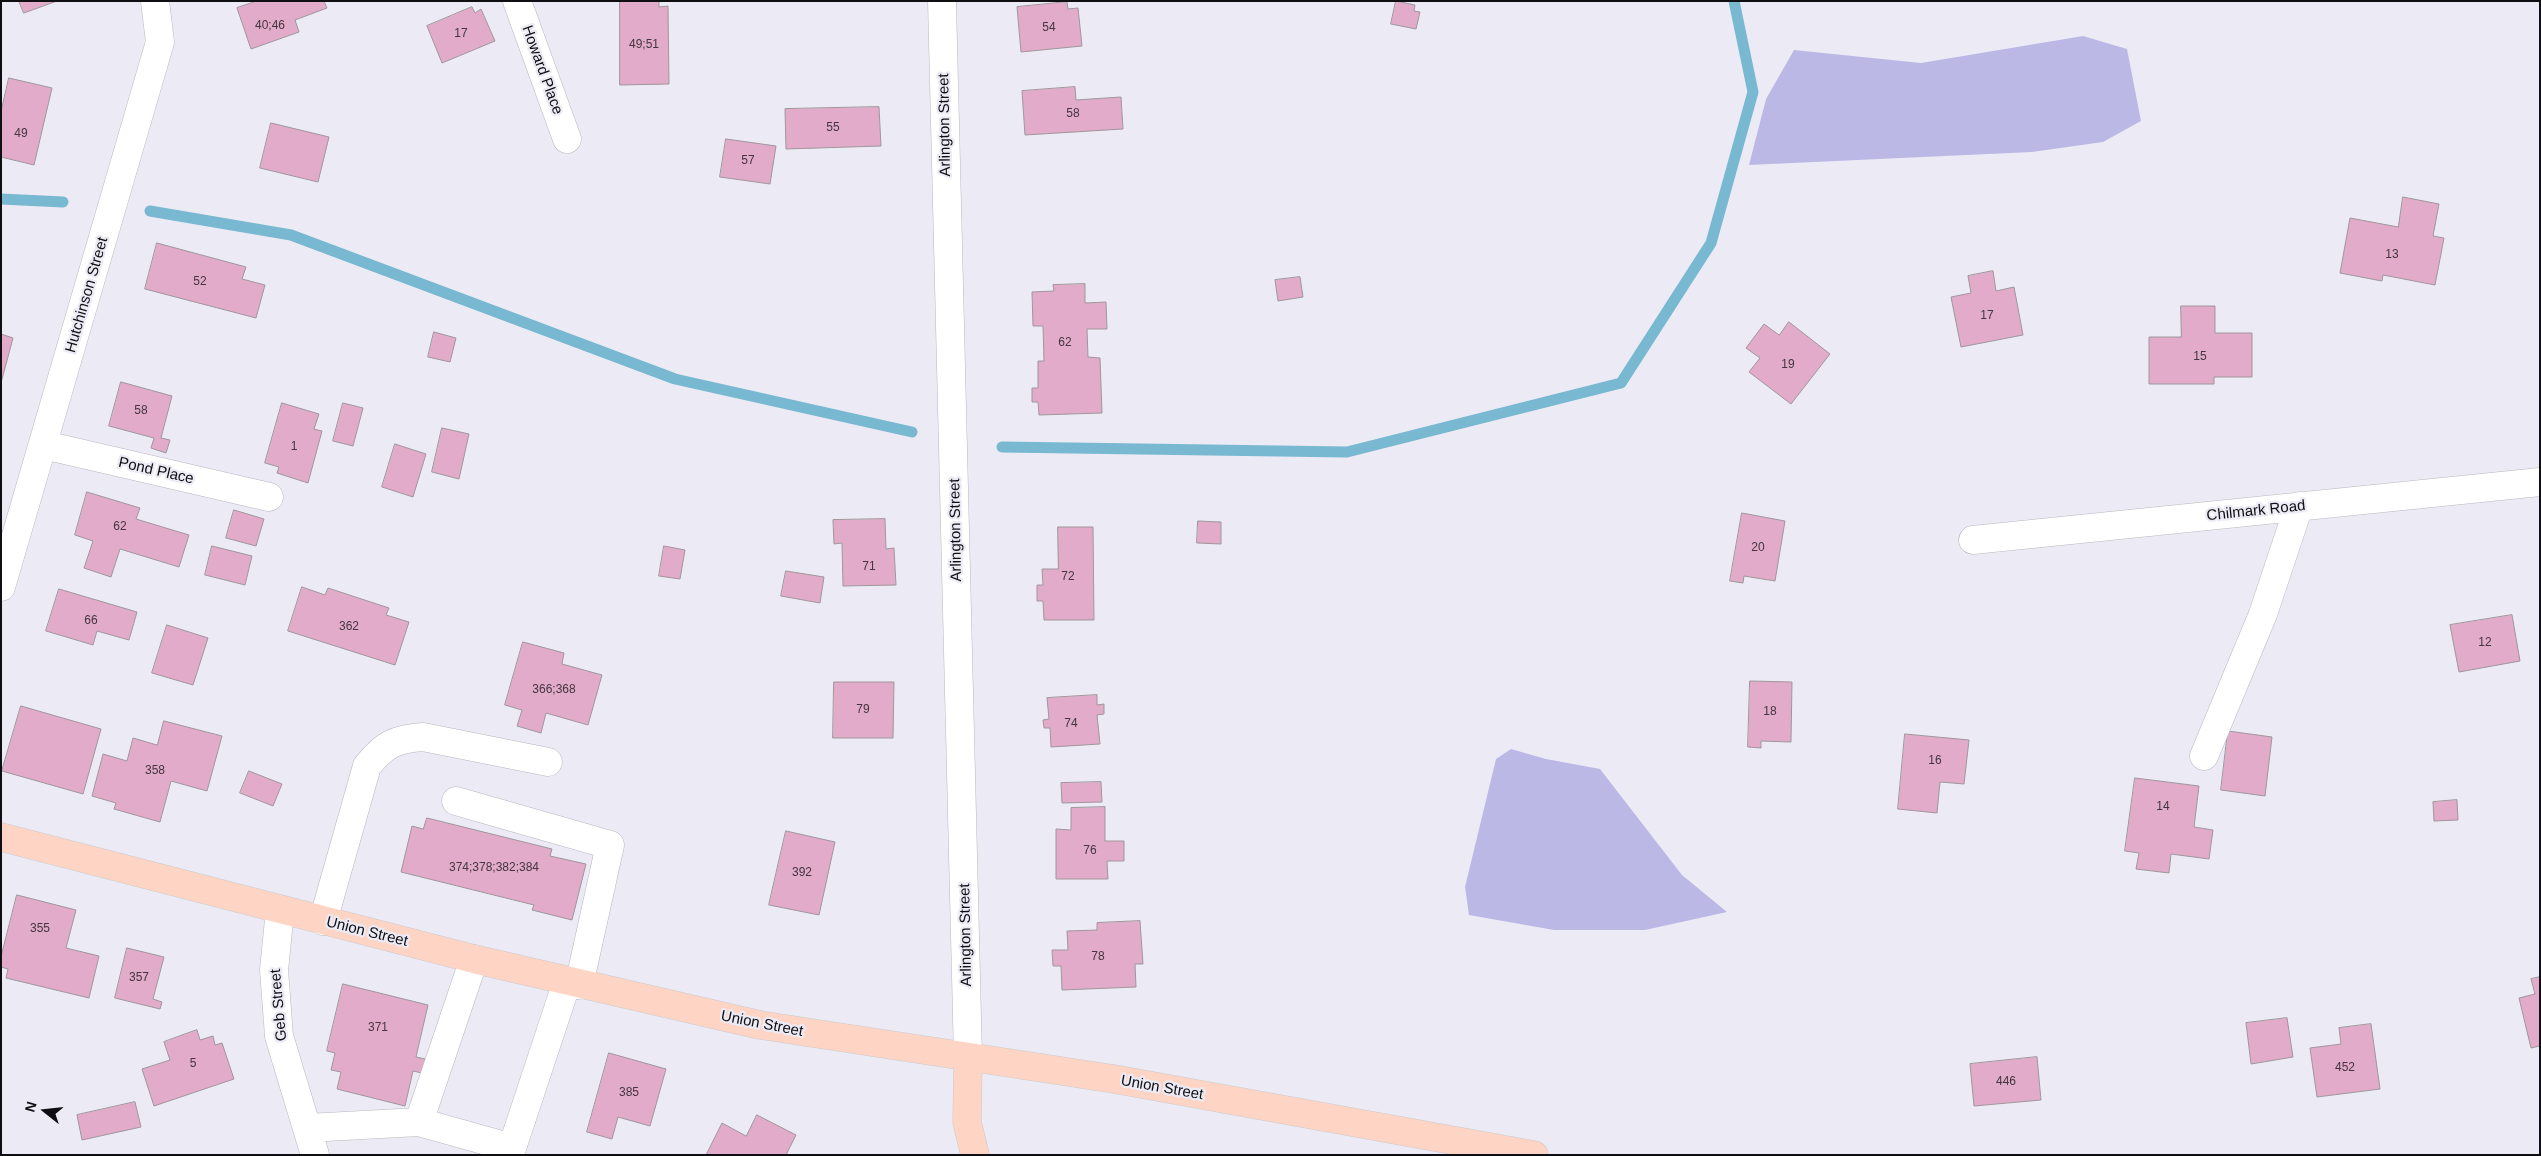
<!DOCTYPE html>
<style>
body{margin:0}
#map{position:relative;width:2541px;height:1156px;overflow:hidden;background:#ecebf5;font-family:Helvetica,sans-serif}
canvas{display:block}
.frame{position:absolute;inset:0;border:2px solid #0f0e12;pointer-events:none}
.north{position:absolute;left:20px;top:1086px;width:50px;height:50px;-webkit-text-stroke:4px #ecebf5;paint-order:stroke;rotate:286deg;font-size:14px;font-weight:700;line-height:20px;text-align:center;color:#0f0e12}
.north::after{content:'';display:block;margin:auto;width:18px;height:22px;background:#0f0e12;clip-path:polygon(50% 0,100% 100%,50% 72%,0 100%)}
</style>
<div id="map">
<canvas width="2541" height="1156"></canvas>
<div class="frame"></div>
<div class="north">N</div>
</div>
<script>
const g = document.querySelector('canvas').getContext('2d');
g.lineJoin = 'round';
function fill(path, color) {
  g.fillStyle = color;
  g.fill(path, 'evenodd');
}
function stroke(path, color, width, dash) {
  g.strokeStyle = color;
  g.lineWidth = width;
  g.lineCap = dash ? 'butt' : 'round';
  g.setLineDash(dash || []);
  g.stroke(path);
}
function drawText(font, color, halo, rows, align = 'center') {
  g.font = font + ' Helvetica,sans-serif';
  g.lineWidth = 4.5;
  g.setLineDash([]);
  g.textBaseline = 'middle';
  g.strokeStyle = halo;
  g.fillStyle = color;
  for (const [text, x, y, turn = 0] of rows) {
    g.save();
    g.translate(x, y);
    g.rotate((+turn || 0) * Math.PI / 180);
    g.textAlign = isNaN(turn) ? turn : align;
    if (halo) g.strokeText(text, 0, 0);
    g.fillText(text, 0, 0);
    g.restore();
  }
}
fill(new Path2D(`
 M 2083,36 L 2127,49 L 2141,121 L 2103,142 L 2032,152 L 1749,165 L 1766,99 L 1794,50 L 1921,63 Z
 M 1511,749 L 1546,759 L 1600,769 L 1682,875 L 1727,912 L 1645,930 L 1554,930 L 1469,915 L 1465,887 L 1496,759 Z`), '#bcb8e6');
stroke(new Path2D(`
 M 1,199 L 63,202
 M 150,211 L 291,235 L 675,379 L 912,432
 M 1002,447 L 1347,452 L 1621,383 L 1711,243 L 1753,92 L 1734,1`), '#78b8d1', 11);
const building = new Path2D(`
 M 19,1 L 57,1 L 24,13 Z
 M 257,1 L 324,1 L 327,8 L 295,20 L 299,32 L 251,49 L 237,8 Z
 M 620,1 L 659,1 L 659,7 L 668,6 L 669,84 L 620,85 Z
 M 1396,1 L 1415,5 L 1414,11 L 1420,12 L 1416,29 L 1391,24 Z
 M 1067,2 L 1068,9 L 1078,8 L 1082,46 L 1021,52 L 1017,7 Z
 M 472,7 L 475,13 L 481,9 L 495,41 L 442,63 L 427,26 Z
 M 9,78 L 52,88 L 34,165 L 1,157 L 1,112 Z
 M 1075,87 L 1076,100 L 1121,97 L 1123,129 L 1025,135 L 1022,91 Z
 M 879,107 L 881,146 L 786,149 L 785,109 Z
 M 271,123 L 329,137 L 318,182 L 260,168 Z
 M 726,139 L 776,146 L 770,184 L 720,177 Z
 M 2403,197 L 2439,204 L 2433,236 L 2444,238 L 2435,285 L 2383,275 L 2382,281 L 2340,273 L 2350,218 L 2398,227 Z
 M 157,243 L 246,267 L 242,279 L 265,285 L 256,318 L 145,289 Z
 M 1993,271 L 1996,291 L 2014,287 L 2023,335 L 1961,347 L 1951,297 L 1971,293 L 1968,276 Z
 M 1300,277 L 1303,297 L 1278,301 L 1275,280 Z
 M 1085,284 L 1085,303 L 1106,302 L 1107,329 L 1087,329 L 1088,357 L 1100,358 L 1102,413 L 1039,415 L 1038,402 L 1032,402 L 1032,388 L 1038,388 L 1038,361 L 1044,361 L 1043,326 L 1033,326 L 1032,292 L 1054,291 L 1053,285 Z
 M 2181,306 L 2215,306 L 2215,333 L 2252,333 L 2252,377 L 2214,377 L 2214,384 L 2149,384 L 2149,337 L 2181,337 Z
 M 1789,322 L 1830,354 L 1791,404 L 1749,372 L 1760,358 L 1746,348 L 1764,324 L 1779,335 Z
 M 434,332 L 456,338 L 450,362 L 428,357 Z
 M 1,334 L 13,338 L 1,383 Z
 M 121,382 L 172,396 L 161,438 L 170,440 L 166,453 L 151,448 L 154,438 L 109,426 Z
 M 282,403 L 319,414 L 314,429 L 322,431 L 308,483 L 277,473 L 279,467 L 265,463 Z
 M 343,403 L 363,408 L 353,446 L 333,441 Z
 M 442,428 L 469,434 L 459,479 L 432,472 Z
 M 395,444 L 426,454 L 413,497 L 382,487 Z
 M 87,492 L 140,508 L 136,519 L 189,535 L 179,567 L 120,549 L 111,577 L 84,568 L 93,541 L 75,535 Z
 M 234,510 L 264,519 L 256,546 L 226,538 Z
 M 1742,513 L 1785,521 L 1775,581 L 1744,576 L 1743,583 L 1730,581 Z
 M 885,519 L 886,549 L 894,548 L 896,585 L 843,586 L 842,543 L 834,544 L 833,520 Z
 M 1198,521 L 1221,522 L 1221,544 L 1197,543 Z
 M 1058,527 L 1093,527 L 1094,620 L 1044,620 L 1043,601 L 1037,601 L 1037,585 L 1043,585 L 1042,569 L 1058,569 Z
 M 212,546 L 252,556 L 245,585 L 205,575 Z
 M 664,546 L 685,550 L 680,579 L 659,576 Z
 M 786,571 L 824,577 L 820,603 L 781,596 Z
 M 302,587 L 325,595 L 328,588 L 389,608 L 386,615 L 409,622 L 395,665 L 288,631 Z
 M 59,589 L 137,612 L 129,640 L 97,631 L 93,645 L 46,631 Z
 M 2512,615 L 2520,661 L 2459,672 L 2450,625 Z
 M 167,625 L 208,638 L 193,685 L 152,673 Z
 M 523,642 L 564,653 L 562,664 L 602,675 L 588,725 L 546,713 L 541,733 L 517,726 L 522,710 L 505,705 Z
 M 1750,681 L 1792,682 L 1791,742 L 1761,741 L 1761,748 L 1748,747 Z
 M 834,682 L 894,682 L 893,738 L 833,738 Z
 M 1097,695 L 1097,705 L 1104,704 L 1104,714 L 1097,715 L 1100,744 L 1051,747 L 1050,728 L 1044,728 L 1043,720 L 1049,719 L 1047,698 Z
 M 21,706 L 101,729 L 83,794 L 2,771 Z
 M 164,721 L 222,736 L 207,791 L 171,781 L 160,822 L 114,809 L 116,803 L 92,796 L 103,754 L 127,761 L 133,738 L 157,745 Z
 M 2228,731 L 2272,737 L 2265,796 L 2221,790 Z
 M 1905,734 L 1969,740 L 1964,784 L 1940,782 L 1937,813 L 1898,809 Z
 M 249,771 L 282,784 L 273,806 L 240,793 Z
 M 2135,778 L 2199,786 L 2194,827 L 2213,830 L 2209,859 L 2171,854 L 2169,873 L 2136,869 L 2139,853 L 2125,851 Z
 M 1101,782 L 1102,802 L 1062,803 L 1061,783 Z
 M 2457,800 L 2458,820 L 2434,821 L 2433,802 Z
 M 1105,807 L 1105,841 L 1124,841 L 1124,861 L 1107,861 L 1108,879 L 1056,879 L 1056,829 L 1071,830 L 1071,808 Z
 M 427,818 L 552,849 L 550,856 L 586,864 L 572,920 L 532,910 L 534,905 L 401,872 L 412,826 L 423,829 Z
 M 786,831 L 835,842 L 819,915 L 769,905 Z
 M 17,895 L 76,910 L 66,948 L 99,956 L 89,998 L 6,978 L 8,969 L 1,967 L 1,957 Z
 M 1140,921 L 1143,964 L 1135,964 L 1136,987 L 1062,990 L 1061,966 L 1053,966 L 1052,950 L 1068,950 L 1067,931 L 1097,930 L 1097,923 Z
 M 127,948 L 164,957 L 153,999 L 162,1002 L 160,1009 L 115,998 Z
 M 2540,977 L 2540,1046 L 2531,1048 L 2519,998 L 2535,994 L 2531,979 Z
 M 343,984 L 428,1005 L 416,1057 L 430,1060 L 426,1074 L 413,1071 L 405,1106 L 337,1089 L 341,1072 L 331,1070 L 335,1053 L 327,1051 Z
 M 2287,1018 L 2293,1057 L 2251,1064 L 2246,1023 Z
 M 2371,1024 L 2380,1089 L 2317,1097 L 2310,1048 L 2341,1044 L 2339,1028 Z
 M 197,1030 L 200,1040 L 213,1036 L 215,1045 L 222,1043 L 234,1079 L 154,1106 L 142,1069 L 170,1060 L 164,1042 Z
 M 609,1053 L 666,1069 L 650,1126 L 618,1117 L 612,1139 L 587,1132 Z
 M 2037,1057 L 2041,1100 L 1974,1106 L 1970,1064 Z
 M 135,1102 L 141,1127 L 82,1140 L 77,1115 Z
 M 757,1115 L 796,1135 L 786,1155 L 706,1155 L 722,1123 L 746,1136 Z`);
fill(building, '#e1abc9');
stroke(building, '#9f969b', 1);
const minor = new Path2D(`
 M 517,1 L 567,139
 M 942,1 L 968,1058
 M 44,445 L 269,497
 M 1973,540 L 2540,482
 M 1,587 L 160,42 L 155,1
 M 2204,756 L 2263,614 L 2299,506
 M 456,801 L 610,845 L 579,985
 M 280,910 L 274,970 L 279,1036 L 315,1155
 M 323,921 L 367,766 C 385,744 395,739 423,737 L 548,762
 M 419,1122 L 474,959
 M 307,1128 L 419,1122 L 512,1148 L 567,982`);
const major = new Path2D(`
 M 1,837 L 474,959 L 760,1025 L 1114,1079 L 1534,1155
 M 968,1058 L 967,1122 L 975,1155`);
stroke(minor, '#b7b7c0', 29);
stroke(major, '#cacacb', 29);
stroke(minor, '#fff', 28);
stroke(major, '#fed4c4', 28);
drawText('12px', '#443540', null, [
 ["40;46",270,26],
 ["54",1049,28],
 ["17",461,34],
 ["49;51",644,45],
 ["58",1073,114],
 ["55",833,128],
 ["49",21,134],
 ["57",748,161],
 ["13",2392,255],
 ["52",200,282],
 ["17",1987,316],
 ["62",1065,343],
 ["15",2200,357],
 ["19",1788,365],
 ["58",141,411],
 ["1",294,447],
 ["62",120,527],
 ["20",1758,548],
 ["71",869,567],
 ["72",1068,577],
 ["66",91,621],
 ["362",349,627],
 ["12",2485,643],
 ["366;368",554,690],
 ["79",863,710],
 ["18",1770,712],
 ["74",1071,724],
 ["16",1935,761],
 ["358",155,771],
 ["14",2163,807],
 ["76",1090,851],
 ["374;378;382;384",494,868],
 ["392",802,873],
 ["355",40,929],
 ["78",1098,957],
 ["357",139,978],
 ["371",378,1028],
 ["5",193,1064],
 ["452",2345,1068],
 ["446",2006,1082],
 ["385",629,1093]
]);
drawText('15px', '#0f0e12', '#ecebf5', [
 ["Howard Place",542,70,70],
 ["Arlington Street",945,125,-91],
 ["Hutchinson Street",87,295,-74],
 ["Pond Place",156,471,13],
 ["Chilmark Road",2256,511,-6],
 ["Arlington Street",956,530,-91],
 ["Union Street",367,932,14],
 ["Arlington Street",966,935,-91],
 ["Geb Street",279,1005,-95],
 ["Union Street",762,1024,11],
 ["Union Street",1162,1088,10]
]);
</script>
